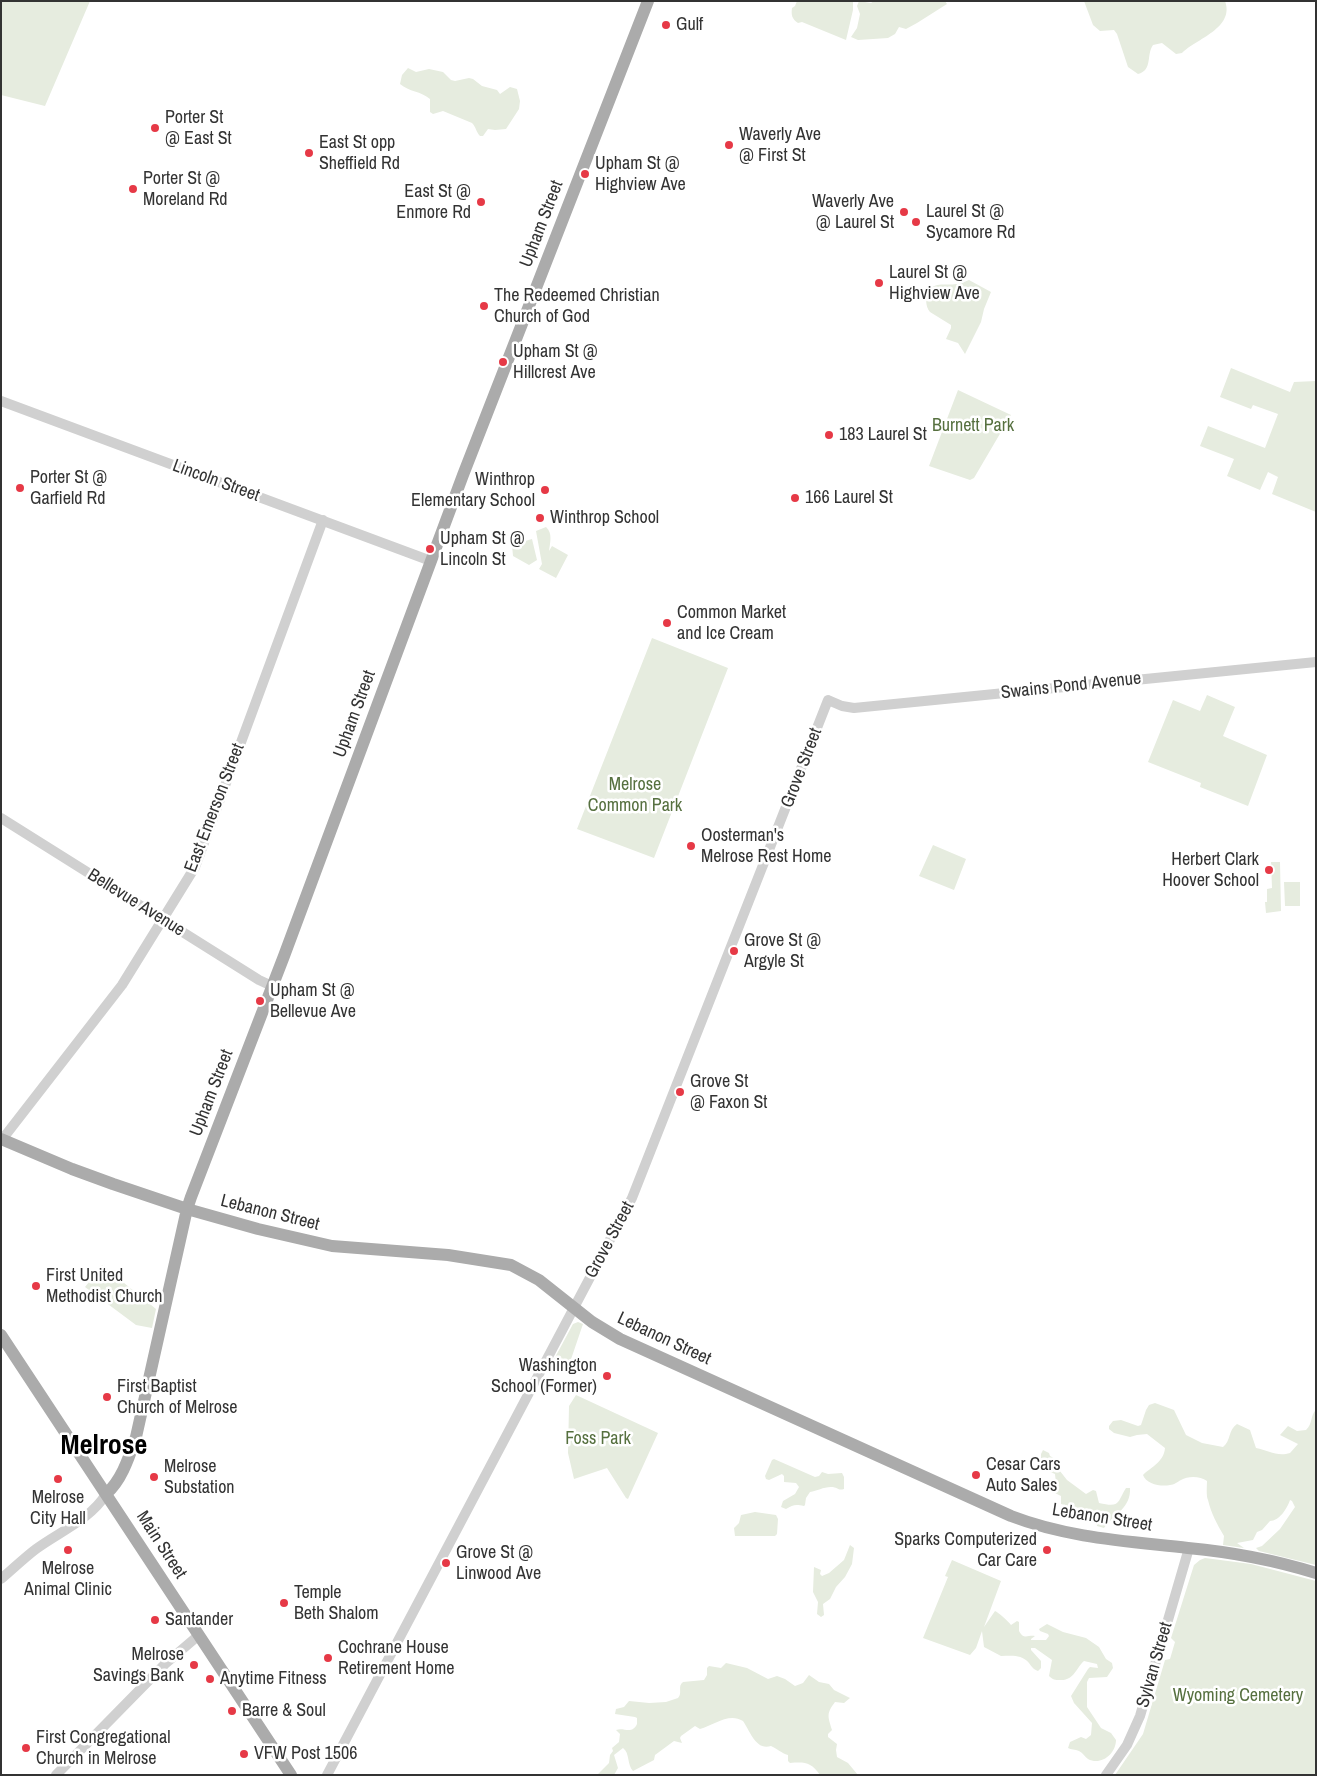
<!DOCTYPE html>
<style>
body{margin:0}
#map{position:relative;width:1317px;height:1776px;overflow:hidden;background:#fff;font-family:"Archivo Narrow",sans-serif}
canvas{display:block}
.frame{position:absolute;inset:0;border:2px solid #333;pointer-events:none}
</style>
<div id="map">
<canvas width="1317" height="1776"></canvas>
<div class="frame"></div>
</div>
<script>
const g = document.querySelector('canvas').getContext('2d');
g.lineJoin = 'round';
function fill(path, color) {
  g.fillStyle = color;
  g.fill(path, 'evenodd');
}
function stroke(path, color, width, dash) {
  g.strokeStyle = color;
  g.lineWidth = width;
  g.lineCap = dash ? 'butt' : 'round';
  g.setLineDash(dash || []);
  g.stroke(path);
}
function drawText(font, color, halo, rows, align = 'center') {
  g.font = font + ' "Archivo Narrow",sans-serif';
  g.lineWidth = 5;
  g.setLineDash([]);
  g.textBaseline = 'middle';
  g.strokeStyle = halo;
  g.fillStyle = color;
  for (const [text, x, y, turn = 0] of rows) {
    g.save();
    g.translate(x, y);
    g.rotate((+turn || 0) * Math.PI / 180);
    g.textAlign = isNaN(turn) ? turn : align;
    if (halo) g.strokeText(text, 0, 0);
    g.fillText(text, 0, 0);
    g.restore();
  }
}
fill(new Path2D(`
 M 1,1 L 90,1 L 45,106 L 1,95 Z
 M 797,1 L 853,1 L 853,10 L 846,40 L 802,22 L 798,23 C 792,19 791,15 792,8 L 795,6 Z
 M 859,1 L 871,3 L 874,1 L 945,1 L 947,4 L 917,23 L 906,29 L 899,27 L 895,34 L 888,38 L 858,40 L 851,37 L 857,28 L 860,14 L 857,6 Z
 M 1084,1 L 1225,1 C 1235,28 1196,39 1182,53 L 1176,54 L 1162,43 L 1153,45 C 1146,55 1153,70 1138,74 L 1128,67 L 1117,34 L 1114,30 L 1100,31 L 1093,25 Z
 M 408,68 L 416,72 L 429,69 L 443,72 L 451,80 L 455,81 L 469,78 L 473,79 L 482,86 L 497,90 L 500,94 L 510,87 L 517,89 L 520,101 L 519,109 L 506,129 L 495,130 L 488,129 L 483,136 L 480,136 C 476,132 476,127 472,123 L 443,111 L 433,114 L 430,112 L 430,99 C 421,91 409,92 400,84 L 402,75 Z
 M 969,280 L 991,292 L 984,309 L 981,322 L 965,354 L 958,343 L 946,339 L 951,328 L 951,325 L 930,312 C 925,306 926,298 927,291 C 938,281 944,286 956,284 C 960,284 964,282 969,280 Z
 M 1231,368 L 1290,392 L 1294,382 L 1316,381 L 1316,512 L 1272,494 L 1278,477 L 1268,472 L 1260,490 L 1227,476 L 1234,459 L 1200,446 L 1208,426 L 1265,448 L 1278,414 L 1253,405 L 1251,409 L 1220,397 Z
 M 958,390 L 1011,415 L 974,478 L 970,480 L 929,466 Z
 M 546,527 C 553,533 550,543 549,551 L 552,546 L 568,555 L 556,578 L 539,569 L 542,564 L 536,531 Z
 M 532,539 L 537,560 L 529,565 L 513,556 L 512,545 Z
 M 652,638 L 728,668 L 654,858 L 577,829 Z
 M 1207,695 L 1235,707 L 1223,736 L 1267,755 L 1248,806 L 1200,787 L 1201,783 L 1148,762 L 1173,700 L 1200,711 Z
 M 933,845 L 966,859 L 954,890 L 919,876 Z
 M 1271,862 L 1280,862 L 1281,911 L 1266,913 L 1265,902 L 1267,902 L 1267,889 L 1272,888 Z
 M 1284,882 L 1300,882 L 1300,906 L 1285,906 Z
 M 102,1265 L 156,1309 L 152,1328 L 136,1325 L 85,1287 Z
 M 578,1322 L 583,1324 L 567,1371 L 552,1363 L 573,1324 Z
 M 576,1395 L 658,1433 L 628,1499 L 626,1498 L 607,1468 L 574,1479 L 568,1453 L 569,1406 Z
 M 1155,1403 L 1174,1410 L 1186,1435 L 1202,1443 L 1223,1447 C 1231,1441 1228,1430 1237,1424 L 1250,1430 L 1256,1448 C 1268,1450 1277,1457 1290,1453 L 1298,1444 L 1280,1435 L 1288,1426 L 1297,1431 L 1306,1430 C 1313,1424 1310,1415 1316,1410 L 1316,1565 L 1259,1551 L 1256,1548 L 1262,1546 L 1280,1529 L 1295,1507 L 1292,1501 L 1290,1500 C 1287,1509 1279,1521 1270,1521 L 1262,1530 L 1257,1532 L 1253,1540 L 1237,1543 L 1244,1548 L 1223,1545 L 1224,1536 C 1217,1524 1211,1513 1208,1500 C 1206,1496 1207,1485 1207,1481 C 1200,1476 1188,1476 1181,1480 C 1177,1482 1174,1485 1170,1485 C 1161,1487 1146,1484 1143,1475 C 1151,1467 1164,1462 1165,1448 L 1147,1434 L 1137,1435 L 1130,1437 L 1114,1433 L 1109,1429 L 1109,1426 L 1113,1421 L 1121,1420 L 1138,1426 L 1141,1425 L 1146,1410 L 1149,1405 Z
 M 1043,1450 L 1049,1453 L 1050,1456 L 1057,1460 L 1056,1466 L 1067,1480 L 1086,1494 L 1093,1490 L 1096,1491 L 1099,1503 C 1121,1508 1117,1502 1126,1488 L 1130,1488 C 1131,1508 1115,1513 1104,1528 L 1097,1526 L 1095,1514 L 1093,1511 L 1061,1504 L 1061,1496 L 1053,1492 L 1056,1484 L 1055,1474 L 1046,1470 L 1046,1463 L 1041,1458 L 1041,1454 Z
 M 774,1459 L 815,1477 L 819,1476 L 822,1472 L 828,1474 L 842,1473 L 844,1477 L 844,1489 C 838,1491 838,1487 831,1487 C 823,1487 817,1491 810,1492 L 806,1498 L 805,1505 L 804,1506 C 795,1504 793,1505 786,1509 L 781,1507 L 783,1501 L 795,1494 L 799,1487 L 796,1483 L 784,1482 L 784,1476 L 782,1474 L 769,1480 L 766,1479 L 765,1476 L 772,1460 Z
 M 755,1512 L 776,1515 L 778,1519 L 777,1534 L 775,1536 L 735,1536 L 734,1528 L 739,1523 L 741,1515 Z
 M 850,1545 L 854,1548 L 852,1564 L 845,1577 L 836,1587 L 830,1599 L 823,1604 L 824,1615 L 821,1617 L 817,1614 L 818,1602 L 813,1592 L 814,1567 L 821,1570 L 820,1574 L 822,1576 L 829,1573 L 844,1560 Z
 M 1205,1558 L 1251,1564 L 1316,1581 L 1316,1775 L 1115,1775 L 1143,1734 L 1165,1660 L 1170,1659 L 1175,1642 L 1171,1638 L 1194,1565 L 1200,1560 Z
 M 952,1560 L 1001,1581 L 984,1627 L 995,1611 C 998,1612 1009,1622 1011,1625 L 1017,1621 L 1019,1622 L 1019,1631 C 1024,1640 1027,1635 1035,1636 L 1031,1639 L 1031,1640 L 1046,1640 L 1049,1636 L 1048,1634 L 1040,1631 L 1039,1629 L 1047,1624 L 1063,1632 L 1086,1638 L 1099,1647 L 1106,1659 L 1112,1663 L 1113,1668 L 1107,1677 L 1089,1678 L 1087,1682 L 1087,1707 L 1101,1728 L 1111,1733 L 1116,1740 C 1116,1754 1101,1766 1088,1759 C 1085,1757 1083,1753 1079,1751 C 1075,1749 1071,1750 1068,1748 L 1070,1742 L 1081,1737 L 1086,1739 L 1091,1735 L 1092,1723 L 1074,1703 L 1071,1696 L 1088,1669 L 1090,1667 L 1098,1668 L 1097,1664 L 1084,1661 C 1076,1668 1074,1681 1060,1680 C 1055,1680 1053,1680 1049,1676 L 1052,1660 L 1035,1648 L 1031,1648 L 1031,1650 L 1041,1661 L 1041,1668 L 1038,1671 C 1033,1669 1032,1667 1029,1663 C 1021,1654 1012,1656 1001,1656 L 984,1647 L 982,1631 L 976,1648 L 970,1655 L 923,1638 L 948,1577 L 945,1576 Z
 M 726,1663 L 747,1668 L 768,1679 L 777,1676 L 785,1679 L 795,1686 L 803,1683 L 809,1675 L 819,1682 L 829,1684 L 834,1690 L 850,1698 L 844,1703 L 835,1702 C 826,1714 828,1716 832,1730 L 828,1734 L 828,1737 L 837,1744 L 836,1750 L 837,1757 L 848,1763 L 858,1775 L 820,1775 C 811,1762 805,1762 790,1763 L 788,1761 L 788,1755 C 781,1753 778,1749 771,1746 C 756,1751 750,1731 743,1721 C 729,1712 714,1725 700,1729 L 695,1726 L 681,1736 L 680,1738 L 682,1743 L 674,1741 L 655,1755 L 654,1760 L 633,1771 C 627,1765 630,1753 623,1748 L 614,1755 L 618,1768 L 614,1775 L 597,1775 L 609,1763 L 610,1755 L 613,1751 L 612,1748 L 619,1742 L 620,1734 L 616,1730 C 624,1727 632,1735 637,1724 L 637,1718 L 635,1717 L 615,1714 L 616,1709 L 624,1707 L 629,1701 L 649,1703 L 666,1702 L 678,1698 C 683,1693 677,1686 683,1682 L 704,1680 L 707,1675 L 707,1668 L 709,1666 L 721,1668 Z`), '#e6ecdf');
stroke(new Path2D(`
 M 1,401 L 431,561
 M 1,818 L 259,980 L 272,986
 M 1,1141 L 122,985 L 195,867 L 323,520
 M 1,1579 C 13,1569 24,1558 36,1549 C 59,1532 91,1519 106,1494
 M 56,1775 L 165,1664 L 199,1635
 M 327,1775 L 632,1198 L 828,700 L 842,706 L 854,708 L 1316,662
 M 1106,1775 L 1127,1745 L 1140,1716 L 1189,1548`), '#d0d0d0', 10);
stroke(new Path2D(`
 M 1,1139 L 72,1169 L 113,1184 L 187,1209 L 258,1229 L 332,1246 L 448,1255 L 511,1265 L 539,1280 L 592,1322 L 620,1339 L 1011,1516 C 1068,1538 1127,1541 1188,1548 C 1231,1552 1274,1560 1316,1573
 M 1,1335 L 291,1775
 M 106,1494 C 122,1480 129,1457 136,1437 L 187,1209 L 191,1197 L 284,956 L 463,475 L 648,1`), '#ababab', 12);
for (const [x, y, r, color] of [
 [666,25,5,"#e63946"],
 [155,128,5,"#e63946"],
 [729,145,5,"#e63946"],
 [309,153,5,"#e63946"],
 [585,174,5,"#e63946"],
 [133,189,5,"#e63946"],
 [481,202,5,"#e63946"],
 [904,212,5,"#e63946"],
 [916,222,5,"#e63946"],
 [879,283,5,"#e63946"],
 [484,306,5,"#e63946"],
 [503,362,5,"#e63946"],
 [829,435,5,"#e63946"],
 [20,488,5,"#e63946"],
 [545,490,5,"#e63946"],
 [795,498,5,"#e63946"],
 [540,518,5,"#e63946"],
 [430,549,5,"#e63946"],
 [667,623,5,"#e63946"],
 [691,846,5,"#e63946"],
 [1269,870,5,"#e63946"],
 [734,951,5,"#e63946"],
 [260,1001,5,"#e63946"],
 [680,1092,5,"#e63946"],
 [36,1286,5,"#e63946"],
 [607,1376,5,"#e63946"],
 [107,1397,5,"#e63946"],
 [976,1475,5,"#e63946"],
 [154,1477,5,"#e63946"],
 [58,1479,5,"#e63946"],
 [68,1550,5,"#e63946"],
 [1047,1550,5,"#e63946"],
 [446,1563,5,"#e63946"],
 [284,1603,5,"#e63946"],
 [155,1620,5,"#e63946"],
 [328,1658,5,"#e63946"],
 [194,1665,5,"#e63946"],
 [210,1679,5,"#e63946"],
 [232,1711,5,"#e63946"],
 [26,1748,5,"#e63946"],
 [244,1754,5,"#e63946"]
]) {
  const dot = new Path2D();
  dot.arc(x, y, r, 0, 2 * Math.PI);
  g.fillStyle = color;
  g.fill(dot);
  stroke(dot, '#fff', 2);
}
drawText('18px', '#333', '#fff', [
 ["Gulf",676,25],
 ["Porter St",165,118],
 ["@ East St",165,139],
 ["Waverly Ave",739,135],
 ["@ First St",739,156],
 ["East St opp",319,143],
 ["Sheffield Rd",319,164],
 ["Upham St @",595,164],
 ["Highview Ave",595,185],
 ["Porter St @",143,179],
 ["Moreland Rd",143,200],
 ["East St @",471,192,"right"],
 ["Enmore Rd",471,213,"right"],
 ["Waverly Ave",894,202,"right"],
 ["@ Laurel St",894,223,"right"],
 ["Laurel St @",926,212],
 ["Sycamore Rd",926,233],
 ["Laurel St @",889,273],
 ["Highview Ave",889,294],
 ["The Redeemed Christian",494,296],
 ["Church of God",494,317],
 ["Upham St @",513,352],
 ["Hillcrest Ave",513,373],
 ["183 Laurel St",839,435],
 ["Porter St @",30,478],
 ["Garfield Rd",30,499],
 ["Winthrop",535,480,"right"],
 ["Elementary School",535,501,"right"],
 ["166 Laurel St",805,498],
 ["Winthrop School",550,518],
 ["Upham St @",440,539],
 ["Lincoln St",440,560],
 ["Common Market",677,613],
 ["and Ice Cream",677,634],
 ["Oosterman's",701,836],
 ["Melrose Rest Home",701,857],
 ["Herbert Clark",1259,860,"right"],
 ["Hoover School",1259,881,"right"],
 ["Grove St @",744,941],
 ["Argyle St",744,962],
 ["Upham St @",270,991],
 ["Bellevue Ave",270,1012],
 ["Grove St",690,1082],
 ["@ Faxon St",690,1103],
 ["First United",46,1276],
 ["Methodist Church",46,1297],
 ["Washington",597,1366,"right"],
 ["School (Former)",597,1387,"right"],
 ["First Baptist",117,1387],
 ["Church of Melrose",117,1408],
 ["Cesar Cars",986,1465],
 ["Auto Sales",986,1486],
 ["Melrose",164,1467],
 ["Substation",164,1488],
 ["Melrose",58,1498,"center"],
 ["City Hall",58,1519,"center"],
 ["Sparks Computerized",1037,1540,"right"],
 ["Car Care",1037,1561,"right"],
 ["Grove St @",456,1553],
 ["Linwood Ave",456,1574],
 ["Melrose",68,1569,"center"],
 ["Animal Clinic",68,1590,"center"],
 ["Temple",294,1593],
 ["Beth Shalom",294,1614],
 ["Santander",165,1620],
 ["Cochrane House",338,1648],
 ["Retirement Home",338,1669],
 ["Melrose",184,1655,"right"],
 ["Savings Bank",184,1676,"right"],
 ["Anytime Fitness",220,1679],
 ["Barre & Soul",242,1711],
 ["First Congregational",36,1738],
 ["Church in Melrose",36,1759],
 ["VFW Post 1506",254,1754]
], 'left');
drawText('18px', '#333', '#fff', [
 ["Upham Street",542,224,-69],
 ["Lincoln Street",216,481,20],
 ["Swains Pond Avenue",1071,686,-6],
 ["Upham Street",355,714,-70],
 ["Grove Street",802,768,-69],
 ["East Emerson Street",215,808,-69],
 ["Bellevue Avenue",136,903,32],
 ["Upham Street",212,1093,-69],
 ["Lebanon Street",270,1213,14],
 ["Grove Street",610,1240,-62],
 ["Lebanon Street",664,1339,25],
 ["Lebanon Street",1102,1518,9],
 ["Main Street",161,1545,57],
 ["Sylvan Street",1155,1665,-74]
]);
drawText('18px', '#56703f', '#fff', [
 ["Burnett Park",973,426],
 ["Melrose",635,785],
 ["Common Park",635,806],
 ["Foss Park",598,1439],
 ["Wyoming Cemetery",1238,1696]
]);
drawText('bold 28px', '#000', '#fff', [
 ["Melrose",104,1446]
]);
</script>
